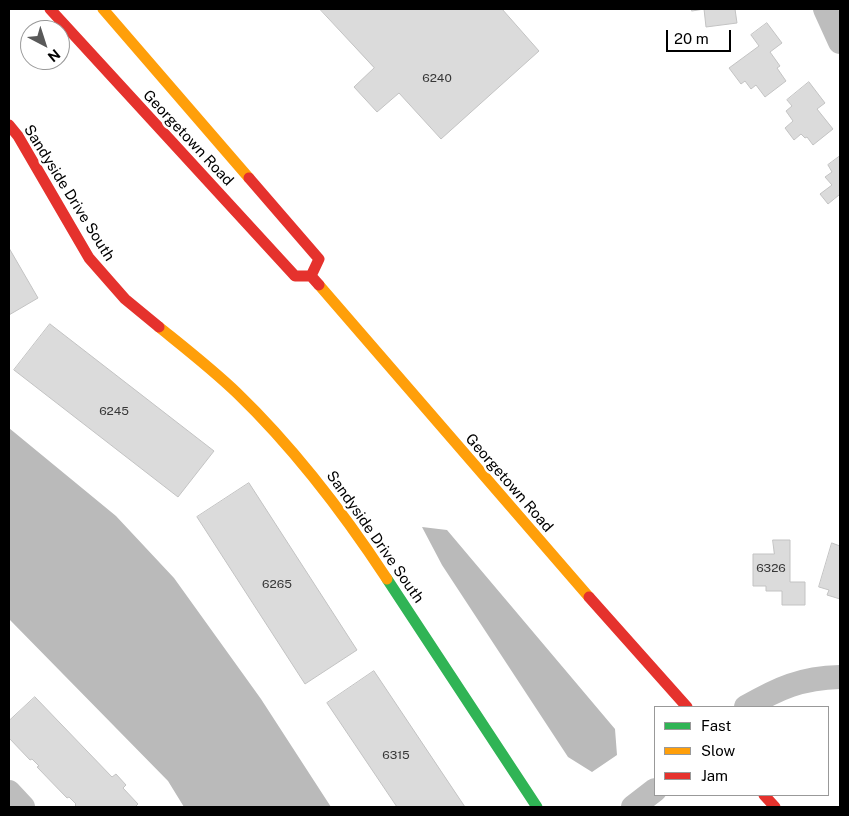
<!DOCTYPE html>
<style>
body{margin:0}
#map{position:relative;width:849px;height:816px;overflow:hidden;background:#fff;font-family:"Public Sans",sans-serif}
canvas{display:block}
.frame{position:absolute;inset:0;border:10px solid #000;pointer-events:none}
.legend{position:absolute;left:654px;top:706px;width:175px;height:90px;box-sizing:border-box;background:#fff;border:1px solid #999;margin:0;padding:6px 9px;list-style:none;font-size:15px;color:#000}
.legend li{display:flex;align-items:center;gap:10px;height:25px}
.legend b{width:25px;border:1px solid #999}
.north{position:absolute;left:20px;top:20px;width:50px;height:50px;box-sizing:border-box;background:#fff;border:1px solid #999;border-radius:50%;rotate:140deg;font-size:14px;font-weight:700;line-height:20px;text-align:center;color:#000}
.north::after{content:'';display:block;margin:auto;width:18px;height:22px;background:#595959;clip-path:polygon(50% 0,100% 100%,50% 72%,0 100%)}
.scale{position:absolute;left:666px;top:30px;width:65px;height:22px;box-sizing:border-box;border:2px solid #000;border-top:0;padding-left:6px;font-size:15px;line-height:18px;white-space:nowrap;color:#000;-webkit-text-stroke:4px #fff;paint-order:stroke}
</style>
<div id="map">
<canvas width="849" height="816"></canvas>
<div class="frame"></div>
<ul class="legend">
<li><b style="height:6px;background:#30b455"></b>Fast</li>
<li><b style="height:6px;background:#ff9f0a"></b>Slow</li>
<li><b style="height:6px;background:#e5322d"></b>Jam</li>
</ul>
<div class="north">N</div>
<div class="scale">20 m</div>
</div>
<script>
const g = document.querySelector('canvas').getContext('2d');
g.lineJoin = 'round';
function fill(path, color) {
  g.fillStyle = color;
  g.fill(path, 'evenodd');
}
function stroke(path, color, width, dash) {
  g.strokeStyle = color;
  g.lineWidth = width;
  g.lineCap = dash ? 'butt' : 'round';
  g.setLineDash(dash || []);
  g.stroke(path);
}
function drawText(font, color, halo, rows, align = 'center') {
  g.font = font + ' "Public Sans",sans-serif';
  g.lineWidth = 5;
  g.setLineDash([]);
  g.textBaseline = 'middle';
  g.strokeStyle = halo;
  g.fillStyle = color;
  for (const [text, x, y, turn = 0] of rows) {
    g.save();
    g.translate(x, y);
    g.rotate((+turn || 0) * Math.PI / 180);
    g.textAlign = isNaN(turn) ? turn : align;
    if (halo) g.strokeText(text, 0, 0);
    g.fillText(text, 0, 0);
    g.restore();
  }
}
fill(new Path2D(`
 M 9,428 L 116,516 L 174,578 L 261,699 L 331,807 L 184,807 L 168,781 L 9,619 Z
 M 422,527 L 447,530 L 615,729 L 617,755 L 592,772 L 568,757 L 442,565 Z`), '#bababa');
const building = new Path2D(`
 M 320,9 L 502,9 L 539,51 L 441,139 L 399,93 L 377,112 L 354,87 L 374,68 Z
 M 692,9 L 735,9 L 737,23 L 706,27 L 704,9 L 692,11 Z
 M 767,23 L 782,43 L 770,52 L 780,66 L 777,68 L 786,81 L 765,97 L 756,85 L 751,89 L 745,81 L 741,84 L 729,68 L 759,46 L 751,35 Z
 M 809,82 L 825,103 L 817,109 L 833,129 L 813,145 L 807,137 L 805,138 L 801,134 L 794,140 L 785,128 L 793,121 L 786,111 L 792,106 L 787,100 Z
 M 840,156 L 840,196 L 839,195 L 828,204 L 820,194 L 832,185 L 825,177 L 832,172 L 828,165 Z
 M 9,248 L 38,298 L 9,315 Z
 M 50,324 L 214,451 L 178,497 L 14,370 Z
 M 249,483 L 357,650 L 305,684 L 197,517 Z
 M 773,540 L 790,540 L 790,582 L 805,582 L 805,605 L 782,605 L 782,591 L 766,591 L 766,586 L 753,586 L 753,554 L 774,554 Z
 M 832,543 L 840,546 L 840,599 L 827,595 L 829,590 L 819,587 Z
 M 374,671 L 465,807 L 397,807 L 327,703 Z
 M 35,697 L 112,777 L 116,774 L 126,785 L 123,788 L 138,804 L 135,807 L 77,807 L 75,805 L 76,804 L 69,797 L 67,798 L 37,767 L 39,766 L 32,759 L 30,760 L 9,738 L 9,721 Z`);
fill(building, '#dbdbdb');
stroke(building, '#c3c3c3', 1);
stroke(new Path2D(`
 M 825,9 L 840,42
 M 746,707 C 779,688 801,678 840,677
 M 9,792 L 23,807
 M 633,807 L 655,790`), '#bdbdbd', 24);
stroke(new Path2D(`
 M 387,579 L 537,807`), '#30b455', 11);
stroke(new Path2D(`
 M 103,9 L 249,178
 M 319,285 L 589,597
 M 159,327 C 185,348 212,369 237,393 C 295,449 343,512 387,579`), '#ff9f0a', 11);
stroke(new Path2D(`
 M 50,9 L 295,276 L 311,276 L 319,285
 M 9,125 L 18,136 L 89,258 L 125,299 L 159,327
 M 249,178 L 319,259 L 311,276
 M 589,597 L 687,707
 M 764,795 L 775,807`), '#e5322d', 11);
drawText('12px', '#373737', null, [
 ["6240",437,78],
 ["6245",114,411],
 ["6326",771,568],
 ["6265",277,584],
 ["6315",396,755]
]);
drawText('15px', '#000', '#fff', [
 ["Georgetown Road",188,138,47],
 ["Sandyside Drive South",69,193,58],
 ["Georgetown Road",509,483,49],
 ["Sandyside Drive South",375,537,55]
]);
</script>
